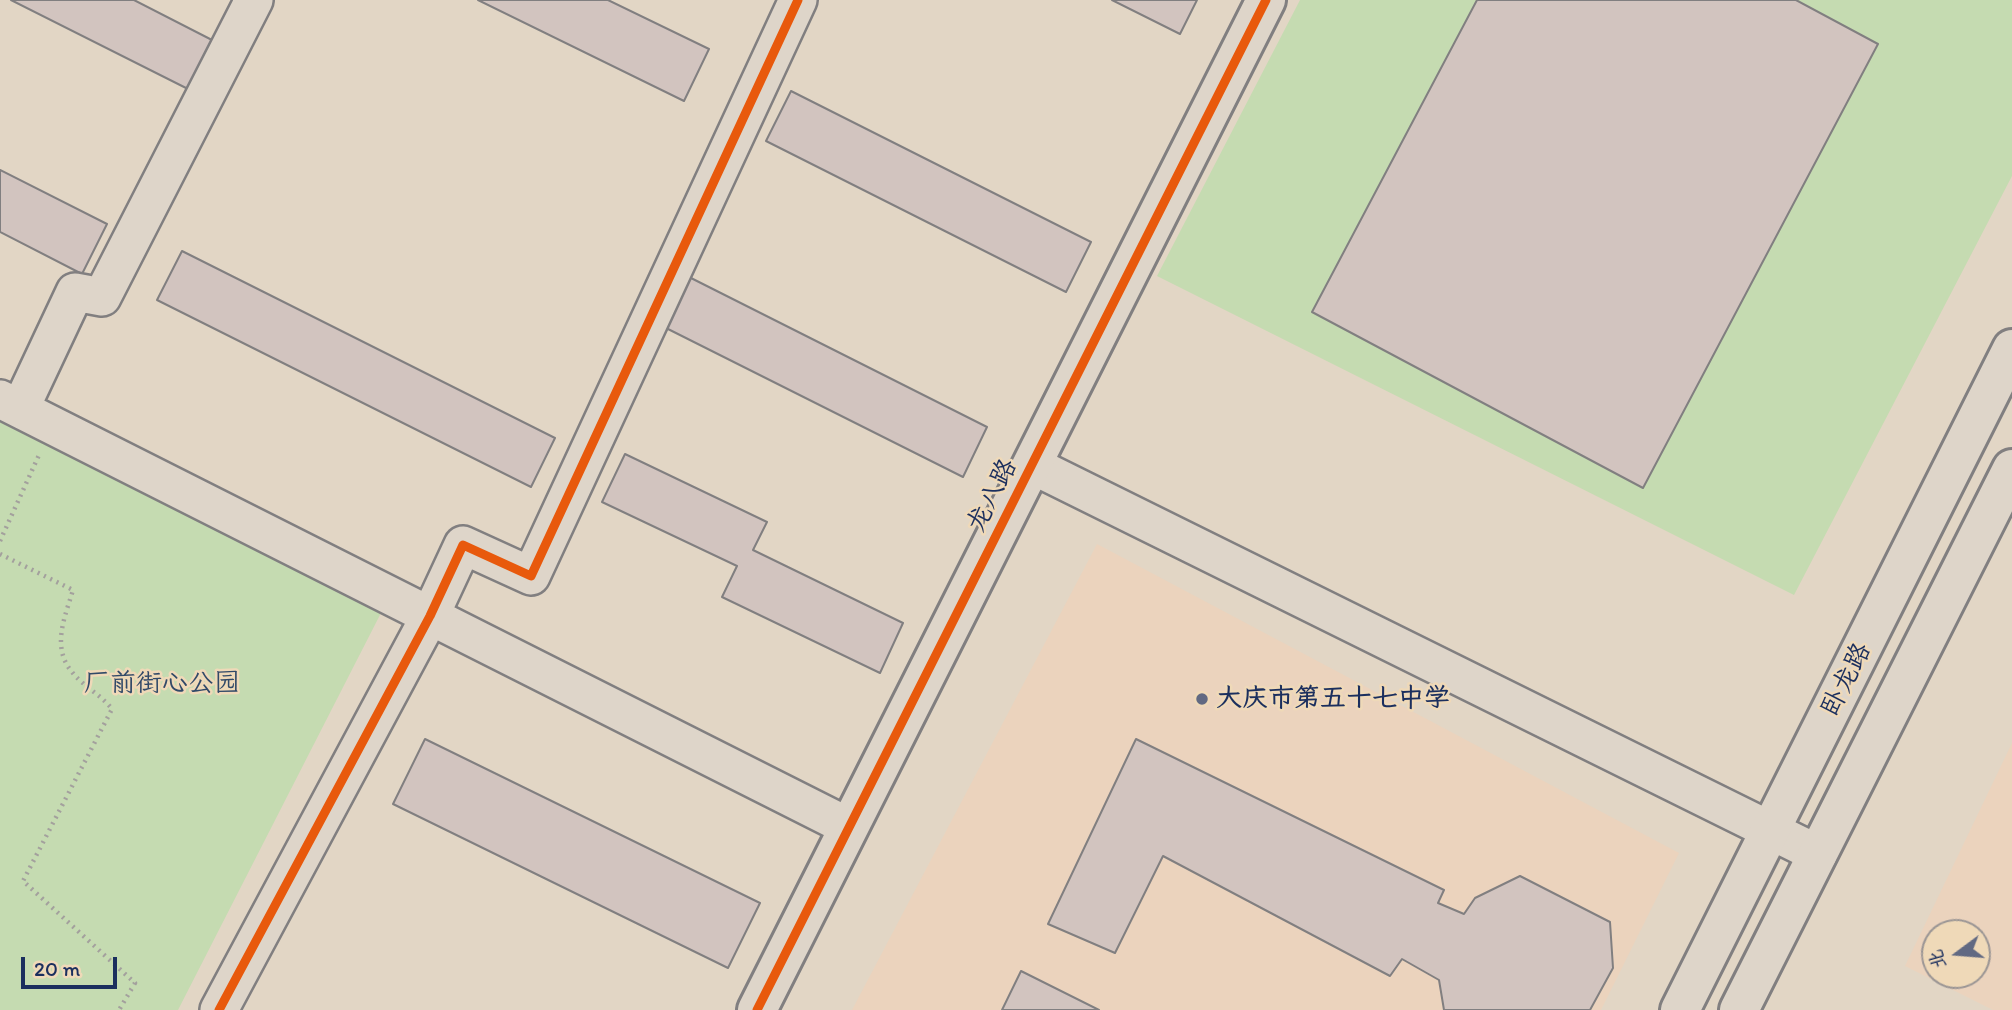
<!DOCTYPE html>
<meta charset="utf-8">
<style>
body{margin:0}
#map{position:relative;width:2012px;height:1010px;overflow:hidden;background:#e2d6c5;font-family:Itim,"LXGW WenKai TC",sans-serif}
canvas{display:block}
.north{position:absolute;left:1921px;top:919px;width:70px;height:70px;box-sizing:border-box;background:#efd9b8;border:2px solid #9a9594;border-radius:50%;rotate:254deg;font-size:19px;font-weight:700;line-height:28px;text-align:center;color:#1b2f5e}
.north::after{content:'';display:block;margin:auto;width:24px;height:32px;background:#616982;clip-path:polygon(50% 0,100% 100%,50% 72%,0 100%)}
.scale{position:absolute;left:21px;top:957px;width:96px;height:32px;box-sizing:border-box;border:4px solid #1b2f5e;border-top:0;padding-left:9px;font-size:21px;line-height:24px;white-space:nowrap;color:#1b2f5e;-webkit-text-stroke:5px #efd9b8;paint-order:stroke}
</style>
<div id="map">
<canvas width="2012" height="1010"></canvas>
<div class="north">北</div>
<div class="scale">20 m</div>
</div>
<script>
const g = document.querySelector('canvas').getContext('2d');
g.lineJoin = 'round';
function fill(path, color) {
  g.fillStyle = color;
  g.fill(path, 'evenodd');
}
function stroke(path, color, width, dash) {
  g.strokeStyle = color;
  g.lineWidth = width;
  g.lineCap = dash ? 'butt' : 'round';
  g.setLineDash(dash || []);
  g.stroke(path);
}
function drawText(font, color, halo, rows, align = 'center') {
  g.font = font + ' Itim,"LXGW WenKai TC",sans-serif';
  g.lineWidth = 5;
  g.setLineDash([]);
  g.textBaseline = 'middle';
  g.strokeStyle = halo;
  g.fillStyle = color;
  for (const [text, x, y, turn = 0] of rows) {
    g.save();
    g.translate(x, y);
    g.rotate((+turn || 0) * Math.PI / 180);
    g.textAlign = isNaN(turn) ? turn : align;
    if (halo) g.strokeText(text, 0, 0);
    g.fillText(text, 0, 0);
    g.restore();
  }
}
fill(new Path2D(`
 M 1097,544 L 1679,853 L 1601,1010 L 852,1010 Z
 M 2012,743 L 2012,1010 L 1993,1010 L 1905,966 ZM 1977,933 L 1977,975 L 1935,975 L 1935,933 Z`), '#ebd3bd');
fill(new Path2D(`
 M 1300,0 L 2012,0 L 2012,176 L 1794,595 L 1157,276 Z
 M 0,420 L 382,611 L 178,1010 L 0,1010 Z`), '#c5dbb1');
const building = new Path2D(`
 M 11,0 L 134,0 L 212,40 L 188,89 Z
 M 478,0 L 608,0 L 709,49 L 684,101 Z
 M 1112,0 L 1197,0 L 1180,34 Z
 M 1477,0 L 1796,0 L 1878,44 L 1643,488 L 1312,312 Z
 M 791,91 L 1091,242 L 1066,292 L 766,141 Z
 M 0,170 L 107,224 L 82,274 L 0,232 Z
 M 182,251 L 555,438 L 531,487 L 157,300 Z
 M 687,276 L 987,427 L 963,477 L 662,326 Z
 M 625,454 L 767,522 L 753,550 L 903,623 L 880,673 L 722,597 L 737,566 L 602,502 Z
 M 425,739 L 760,903 L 728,968 L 393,804 Z
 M 1136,739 L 1444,890 L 1438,903 L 1464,914 L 1475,898 L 1520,876 L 1610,922 L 1613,968 L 1590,1010 L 1444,1010 L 1439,980 L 1402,959 L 1390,976 L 1163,856 L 1115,953 L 1048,924 Z
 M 1021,971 L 1099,1010 L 1002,1010 Z`);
fill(building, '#d2c4bf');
stroke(building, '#817f80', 2);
const minor = new Path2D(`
 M 0,399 L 849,827
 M 20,409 L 75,292 L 102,297 L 254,0
 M 1032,465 L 1818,854
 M 219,1010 L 430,616 L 463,545 L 531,576 L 798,0`);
const tertiary = new Path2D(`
 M 757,1010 L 1266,0`);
const primary = new Path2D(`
 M 1680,1010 L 2012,349
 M 1739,1010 L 2012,469`);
stroke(minor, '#817f80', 42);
stroke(tertiary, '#817f80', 44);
stroke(primary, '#817f80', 44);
stroke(new Path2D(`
 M 0,541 L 39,455
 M 0,554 L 73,590 C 65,617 51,647 72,672 C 83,686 100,694 112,709 L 23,881 L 135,983 L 119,1010`), '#a3a09d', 4.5, [2, 5]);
stroke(minor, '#ded5c9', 37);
stroke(tertiary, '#ded5c9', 38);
stroke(primary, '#ded5c9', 38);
stroke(new Path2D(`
 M 219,1010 L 430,616 L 463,545 L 531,576 L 798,0
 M 757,1010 L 1266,0`), '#e8590c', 9);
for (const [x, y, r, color] of [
 [1202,699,7,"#616982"]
]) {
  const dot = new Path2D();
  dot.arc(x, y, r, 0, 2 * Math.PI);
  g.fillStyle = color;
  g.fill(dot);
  stroke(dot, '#efd9b8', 2.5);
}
drawText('26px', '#1b2f5e', '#efd9b8', [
 ["龙八路",993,496,-63],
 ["卧龙路",1847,680,-63]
]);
drawText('26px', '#314968', '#efd9b8', [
 ["厂前街心公园",162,684]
]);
drawText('bold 26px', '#1b2f5e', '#efd9b8', [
 ["大庆市第五十七中学",1216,699]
], 'left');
</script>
